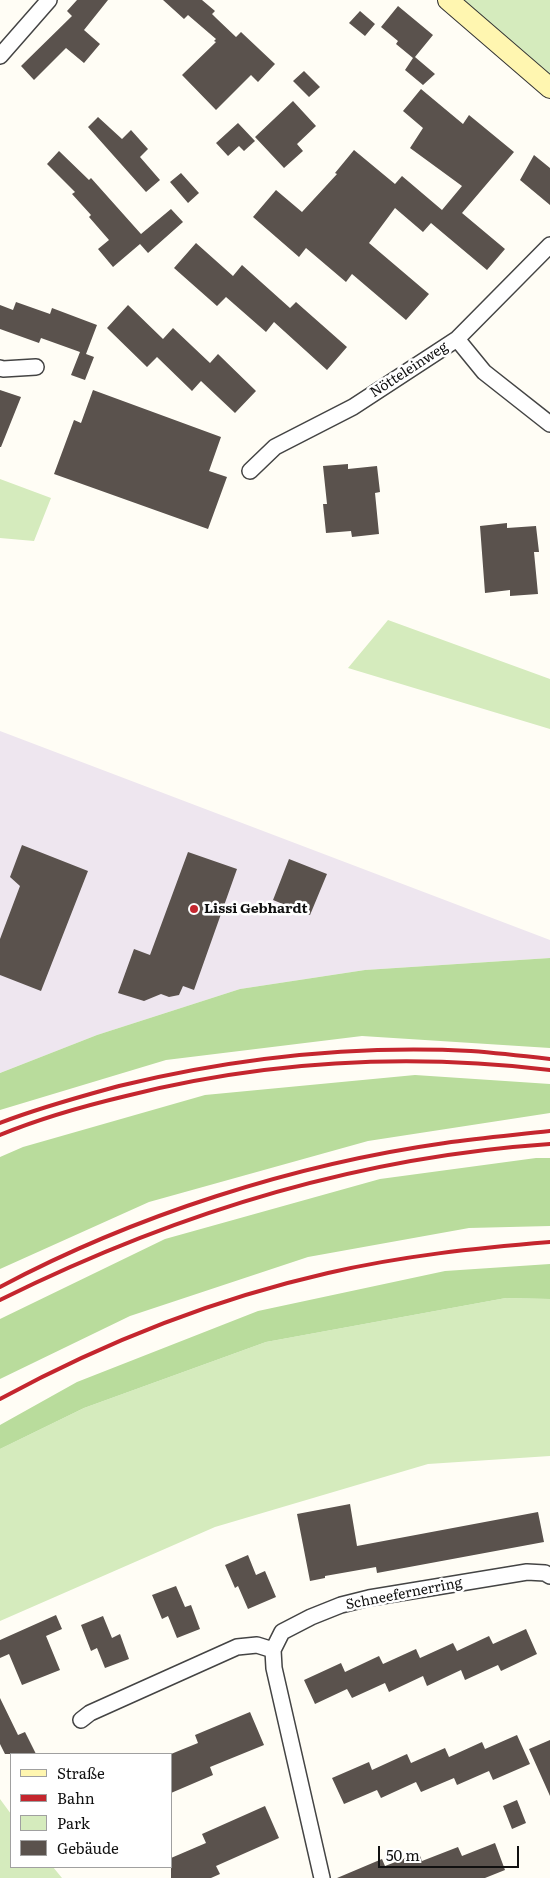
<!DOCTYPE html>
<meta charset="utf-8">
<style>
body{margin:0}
#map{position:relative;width:550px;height:1878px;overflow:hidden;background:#fffdf5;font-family:Literata,serif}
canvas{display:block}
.legend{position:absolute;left:10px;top:1753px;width:162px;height:115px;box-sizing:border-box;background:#fff;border:1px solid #a0a0a0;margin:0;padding:6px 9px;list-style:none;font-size:15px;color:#111}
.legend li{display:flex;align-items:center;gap:10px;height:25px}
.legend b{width:25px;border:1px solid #a0a0a0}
.scale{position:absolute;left:378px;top:1846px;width:141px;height:22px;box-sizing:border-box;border:2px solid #111;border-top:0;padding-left:6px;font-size:15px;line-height:18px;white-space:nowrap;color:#111;-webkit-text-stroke:4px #fff;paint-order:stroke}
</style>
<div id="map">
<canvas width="550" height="1878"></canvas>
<ul class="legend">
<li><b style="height:6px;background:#fff6b0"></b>Straße</li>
<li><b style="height:6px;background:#c4262e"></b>Bahn</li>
<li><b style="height:14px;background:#d5ebbd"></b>Park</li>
<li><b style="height:14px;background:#5a524d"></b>Gebäude</li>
</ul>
<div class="scale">50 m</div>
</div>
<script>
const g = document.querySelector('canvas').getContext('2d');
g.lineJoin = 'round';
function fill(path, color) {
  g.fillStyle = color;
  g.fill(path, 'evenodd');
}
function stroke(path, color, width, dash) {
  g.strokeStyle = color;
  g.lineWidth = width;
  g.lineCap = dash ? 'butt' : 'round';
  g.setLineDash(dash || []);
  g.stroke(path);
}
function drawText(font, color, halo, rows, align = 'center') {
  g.font = font + ' Literata,serif';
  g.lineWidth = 5;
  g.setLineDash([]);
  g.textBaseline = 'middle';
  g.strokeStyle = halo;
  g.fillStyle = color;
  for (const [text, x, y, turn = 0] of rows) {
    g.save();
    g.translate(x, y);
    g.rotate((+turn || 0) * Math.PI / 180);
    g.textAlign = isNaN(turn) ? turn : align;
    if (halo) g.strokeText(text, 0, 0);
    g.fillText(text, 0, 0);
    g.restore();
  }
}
fill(new Path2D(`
 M 0,731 L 550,940 L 550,958 L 365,970 L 240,989 L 97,1035 L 0,1073 Z`), '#eee6ef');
fill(new Path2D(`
 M 462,0 L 550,0 L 550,76 Z
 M 0,479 L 51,498 L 34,541 L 0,538 Z
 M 388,620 L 550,679 L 550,729 L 348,668 Z
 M 506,1298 L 550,1299 L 550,1456 L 428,1464 L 215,1527 L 0,1621 L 0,1449 L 84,1408 L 266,1342 Z
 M 0,1799 L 11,1814 L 11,1867 L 53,1867 L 62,1878 L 0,1878 Z`), '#d5ebbd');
fill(new Path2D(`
 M 550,958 L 550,1048 L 362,1036 L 166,1060 L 0,1110 L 0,1073 L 97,1035 L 240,989 L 365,970 Z
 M 415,1075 L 550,1084 L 550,1113 L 368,1141 L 149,1202 L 0,1269 L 0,1157 L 23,1147 L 205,1095 Z
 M 536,1158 L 550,1158 L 550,1226 L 469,1228 L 308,1257 L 130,1316 L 0,1379 L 0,1319 L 165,1239 L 380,1179 Z
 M 550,1264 L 550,1299 L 506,1298 L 266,1342 L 84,1408 L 0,1449 L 0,1425 L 77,1382 L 258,1311 L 445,1271 Z`), '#b9dc9c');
fill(new Path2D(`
 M 77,0 L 108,0 L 84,30 L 100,44 L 84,63 L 66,48 L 34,80 L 21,66 L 72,16 L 67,11 Z
 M 163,0 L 202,0 L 215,11 L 212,14 L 216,18 L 236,37 L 241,32 L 275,64 L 258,82 L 251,75 L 216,110 L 182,75 L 216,42 L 214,41 L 216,39 L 188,15 L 184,19 Z
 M 398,6 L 433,35 L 415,57 L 435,74 L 423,85 L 405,70 L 413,58 L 396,44 L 398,41 L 381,27 Z
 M 360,11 L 375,24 L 365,36 L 349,23 Z
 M 304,71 L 320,87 L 309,97 L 293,81 Z
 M 421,89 L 463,124 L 469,115 L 514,152 L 462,213 L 505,249 L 487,270 L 431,223 L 423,232 L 395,208 L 369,243 L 429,294 L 406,320 L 352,274 L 346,282 L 306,248 L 299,257 L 253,217 L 276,190 L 302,212 L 337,174 L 335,173 L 354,150 L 395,184 L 402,176 L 442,210 L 462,186 L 410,148 L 423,128 L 403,111 Z
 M 293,101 L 316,126 L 297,144 L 303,151 L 284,168 L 255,137 Z
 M 98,117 L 122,139 L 131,130 L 148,149 L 140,157 L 160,180 L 146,192 L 88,127 Z
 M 238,123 L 255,141 L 244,151 L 239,146 L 228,156 L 216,143 Z
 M 59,151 L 89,180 L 91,178 L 141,234 L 171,209 L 183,222 L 148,253 L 140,244 L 113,267 L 98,249 L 109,240 L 89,217 L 91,215 L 72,194 L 75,192 L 47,164 Z
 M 534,155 L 550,168 L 550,205 L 520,180 Z
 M 181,173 L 199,193 L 188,203 L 170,182 Z
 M 196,243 L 233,276 L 242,265 L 290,308 L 296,302 L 347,347 L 327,370 L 274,322 L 266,332 L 226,297 L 217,306 L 174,268 Z
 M 16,302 L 50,314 L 52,308 L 97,325 L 86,354 L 94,357 L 85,380 L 71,375 L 80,352 L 41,338 L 39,343 L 0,329 L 0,305 L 13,310 Z
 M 128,305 L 163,339 L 173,328 L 210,363 L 218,354 L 256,391 L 235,413 L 201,381 L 192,391 L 157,357 L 147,367 L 107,328 Z
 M 0,390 L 21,397 L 1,447 L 0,447 Z
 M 93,390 L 221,437 L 209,471 L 227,477 L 208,529 L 54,474 L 74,420 L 81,423 Z
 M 348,464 L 348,469 L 377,466 L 380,492 L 375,493 L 379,534 L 352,537 L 351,531 L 326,533 L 323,504 L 327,504 L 323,466 Z
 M 507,523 L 507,528 L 536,526 L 539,552 L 534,552 L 538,594 L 510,596 L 510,590 L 485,593 L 480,526 Z
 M 22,845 L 88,871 L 41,991 L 0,975 L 0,939 L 20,886 L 10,877 Z
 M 188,852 L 237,869 L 194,990 L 183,986 L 179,995 L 169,997 L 161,994 L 144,1001 L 118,993 L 134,949 L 150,955 Z
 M 289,859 L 327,874 L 310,915 L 273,900 Z
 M 350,1504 L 357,1546 L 538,1512 L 544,1542 L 377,1573 L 376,1567 L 325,1576 L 325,1578 L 310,1581 L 297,1514 Z
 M 248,1555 L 256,1575 L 265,1571 L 276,1597 L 248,1609 L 238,1586 L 235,1588 L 225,1565 Z
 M 176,1586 L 185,1607 L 191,1605 L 200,1629 L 177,1638 L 168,1616 L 162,1619 L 152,1595 Z
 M 56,1615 L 62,1629 L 46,1636 L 60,1670 L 22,1685 L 9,1654 L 0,1658 L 0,1640 Z
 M 103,1616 L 112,1638 L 120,1634 L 129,1659 L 105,1668 L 97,1648 L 91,1651 L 81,1625 Z
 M 526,1629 L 537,1654 L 501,1671 L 498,1665 L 465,1680 L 461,1670 L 427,1686 L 423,1676 L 389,1692 L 385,1683 L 352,1698 L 347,1689 L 315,1704 L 304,1680 L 341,1663 L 345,1672 L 379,1656 L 383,1664 L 416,1649 L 420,1658 L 453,1643 L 457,1651 L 489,1636 L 493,1644 Z
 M 0,1698 L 18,1735 L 25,1732 L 36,1754 L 5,1754 L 0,1744 Z
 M 250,1712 L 264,1745 L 210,1767 L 213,1775 L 171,1793 L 171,1754 L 198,1743 L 195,1735 Z
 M 517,1735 L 530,1764 L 493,1780 L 489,1771 L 457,1785 L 454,1778 L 421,1792 L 416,1782 L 381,1798 L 377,1790 L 344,1804 L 332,1778 L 369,1762 L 372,1770 L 407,1754 L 411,1763 L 445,1748 L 449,1757 L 482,1742 L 485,1749 Z
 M 550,1740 L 550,1796 L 529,1749 Z
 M 517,1800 L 526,1823 L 512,1829 L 503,1806 Z
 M 265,1806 L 279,1838 L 216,1866 L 220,1874 L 211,1878 L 171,1878 L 171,1858 L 206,1843 L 202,1834 Z
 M 495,1843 L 505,1870 L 485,1878 L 337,1878 L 382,1859 L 385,1866 L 419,1853 L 422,1861 L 458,1847 L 462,1856 Z`), '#5a524d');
const minor = new Path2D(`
 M 0,56 L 49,0
 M 457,339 L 484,372 L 550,424
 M 0,368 L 3,369 L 36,367
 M 250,471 L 275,447 L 353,407 L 457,339 L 550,245
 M 81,1720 L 90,1713 L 237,1647 L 257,1645 L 273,1650
 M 322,1878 L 274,1668 L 273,1650 L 282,1632 L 311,1617 L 341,1605 L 369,1598 L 527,1572 L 545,1573 L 550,1576`);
const secondary = new Path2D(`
 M 448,0 L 550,88`);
stroke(minor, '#444', 18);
stroke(secondary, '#333', 22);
stroke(minor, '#fff', 15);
stroke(secondary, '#fff6b0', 20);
stroke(new Path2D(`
 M 0,1123 C 38,1108 79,1097 119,1086 C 234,1058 352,1045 471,1051 C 497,1053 524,1056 550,1059
 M 0,1135 C 41,1118 84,1106 126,1096 C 265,1061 408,1053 550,1070
 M 0,1287 C 133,1216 295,1164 445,1143 C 480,1138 515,1135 550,1131
 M 0,1300 C 173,1214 356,1157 550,1144
 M 0,1399 C 103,1343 214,1299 328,1273 C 401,1256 476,1248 550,1242`), '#c4262e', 4);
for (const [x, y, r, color] of [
 [194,909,5,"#c4262e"]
]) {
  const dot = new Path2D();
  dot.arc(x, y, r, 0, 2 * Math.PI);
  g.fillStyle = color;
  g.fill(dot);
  stroke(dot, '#fff', 2);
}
drawText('14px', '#111', '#fff', [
 ["Nötteleinweg",409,370,-33],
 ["Schneefernerring",404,1594,-11]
]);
drawText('bold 14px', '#111', '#fff', [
 ["Lissi Gebhardt",204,909]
], 'left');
</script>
